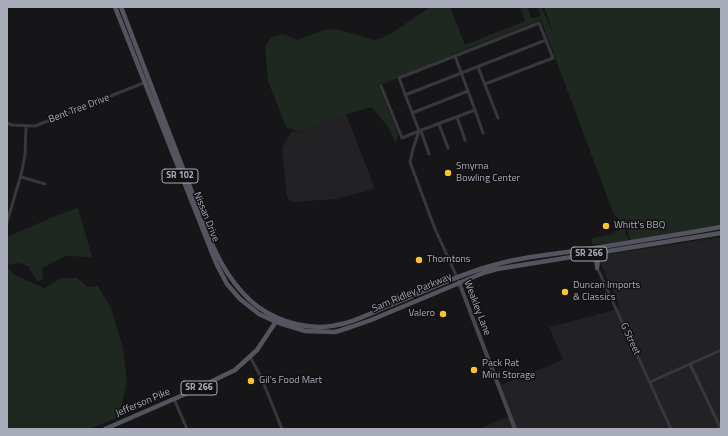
<!DOCTYPE html>
<style>
body{margin:0}
#map{position:relative;width:728px;height:436px;overflow:hidden;background:#161618;font-family:"Titillium Web",sans-serif}
canvas{display:block}
.frame{position:absolute;inset:0;border:8px solid #a8acb9;pointer-events:none}
</style>
<div id="map">
<canvas width="728" height="436"></canvas>
<div class="frame"></div>
</div>
<script>
const g = document.querySelector('canvas').getContext('2d');
g.lineJoin = 'round';
function fill(path, color) {
  g.fillStyle = color;
  g.fill(path, 'evenodd');
}
function stroke(path, color, width, dash) {
  g.strokeStyle = color;
  g.lineWidth = width;
  g.lineCap = dash ? 'butt' : 'round';
  g.setLineDash(dash || []);
  g.stroke(path);
}
function drawText(font, color, halo, rows, align = 'center') {
  g.font = font + ' "Titillium Web",sans-serif';
  g.lineWidth = 3;
  g.setLineDash([]);
  g.textBaseline = 'middle';
  g.strokeStyle = halo;
  g.fillStyle = color;
  for (const [text, x, y, turn = 0] of rows) {
    g.save();
    g.translate(x, y);
    g.rotate((+turn || 0) * Math.PI / 180);
    g.textAlign = isNaN(turn) ? turn : align;
    if (halo) g.strokeText(text, 0, 0);
    g.fillText(text, 0, 0);
    g.restore();
  }
}
fill(new Path2D(`
 M 346,114 L 375,189 L 335,199 L 293,202 L 289,200 L 287,197 L 282,148 L 291,132 L 300,132 Z
 M 721,237 L 721,429 L 479,429 L 510,416 L 498,386 L 563,360 L 549,327 L 607,312 L 620,307 L 597,256 Z`), '#222225');
fill(new Path2D(`
 M 430,7 L 450,7 L 465,45 L 525,21 L 520,7 L 527,7 L 532,19 L 541,16 L 538,7 L 541,7 L 554,35 L 544,7 L 721,7 L 721,225 L 631,241 L 626,228 L 626,231 L 625,233 L 626,236 L 628,236 L 628,240 L 593,245 L 591,240 L 592,238 L 613,234 L 616,231 L 623,229 L 617,217 L 614,215 L 541,20 L 459,52 L 379,86 L 398,134 L 396,143 L 388,127 L 372,107 L 346,114 L 300,132 L 286,127 L 268,81 L 265,46 L 272,37 L 283,34 L 298,40 L 326,29 L 340,30 L 375,40 L 389,35 Z
 M 78,208 L 92,257 L 66,256 L 42,268 L 43,280 L 37,281 L 28,266 L 19,263 L 7,265 L 13,274 L 44,288 L 62,278 L 77,278 L 88,287 L 98,286 L 111,308 L 123,348 L 127,381 L 119,417 L 89,429 L 7,429 L 7,237 L 60,214 Z`), '#1e2720');
stroke(new Path2D(`
 M 455,56 L 475,110 L 419,131 L 413,149 L 410,162 L 435,229 L 457,277
 M 478,67 L 498,118
 M 381,86 L 402,138 L 419,131 L 399,78 L 539,23 L 553,58 L 485,84
 M 405,95 L 546,40
 M 475,110 L 483,133
 M 412,113 L 468,91
 M 457,117 L 465,140
 M 7,123 L 12,125 L 35,126 L 146,82
 M 439,124 L 448,148
 M 421,131 L 429,154
 M 21,177 L 45,184
 M 7,222 L 21,175 L 25,155 L 26,126
 M 590,252 L 671,429
 M 250,357 L 261,377 L 282,429
 M 690,364 L 721,429
 M 650,382 L 721,350
 M 174,399 L 187,429`), '#37373d', 3);
stroke(new Path2D(`
 M 459,282 L 515,429`), '#45464e', 4);
stroke(new Path2D(`
 M 115,7 L 216,263 L 227,284 L 240,299 L 259,314 L 276,322 L 305,331 L 335,332 L 351,327 L 371,320 L 483,273 L 497,269 L 721,233
 M 121,7 C 143,64 165,122 187,179 C 202,217 214,262 242,292 C 261,314 289,326 318,327 C 343,327 366,316 388,306 C 421,293 453,277 487,267 C 519,257 554,254 588,249 C 632,242 677,235 721,227
 M 597,268 L 598,259 L 605,253
 M 105,429 L 190,392 L 235,370 L 257,350 L 277,320`), '#53545d', 4.5);
for (const [x, y, r, color] of [
 [448,173,4,"#fac42c"],
 [606,226,4,"#fac42c"],
 [419,260,4,"#fac42c"],
 [565,292,4,"#fac42c"],
 [443,314,4,"#fac42c"],
 [474,370,4,"#fac42c"],
 [251,381,4,"#fac42c"]
]) {
  const dot = new Path2D();
  dot.arc(x, y, r, 0, 2 * Math.PI);
  g.fillStyle = color;
  g.fill(dot);
  stroke(dot, '#111113', 1.5);
}
for (const [x, y, w] of [
 [180,176,36],
 [589,254,36],
 [199,388,36]
]) {
  const box = new Path2D();
  box.roundRect(x - w / 2, y - 7, w, 14, 3);
  g.fillStyle = '#111113';
  g.fill(box);
  stroke(box, '#a8acb9', 1);
}
drawText('bold 9px', '#a8acb9', null, [
 ["SR 102",180,176],
 ["SR 266",589,254],
 ["SR 266",199,388]
]);
drawText('10px', '#a8acb9', '#111113', [
 ["Bent Tree Drive",79,109,-21],
 ["Nissan Drive",206,217,68],
 ["Sam Ridley Parkway",412,293,-23],
 ["Weakley Lane",477,308,69],
 ["G Street",630,339,65],
 ["Jefferson Pike",143,403,-23]
]);
drawText('10px', '#a8acb9', '#111113', [
 ["Smyrna",456,167],
 ["Bowling Center",456,179],
 ["Whitt's BBQ",614,226],
 ["Thorntons",427,260],
 ["Duncan Imports",573,286],
 ["& Classics",573,298],
 ["Valero",435,314,"right"],
 ["Pack Rat",482,364],
 ["Mini Storage",482,376],
 ["Gil's Food Mart",259,381]
], 'left');
</script>
